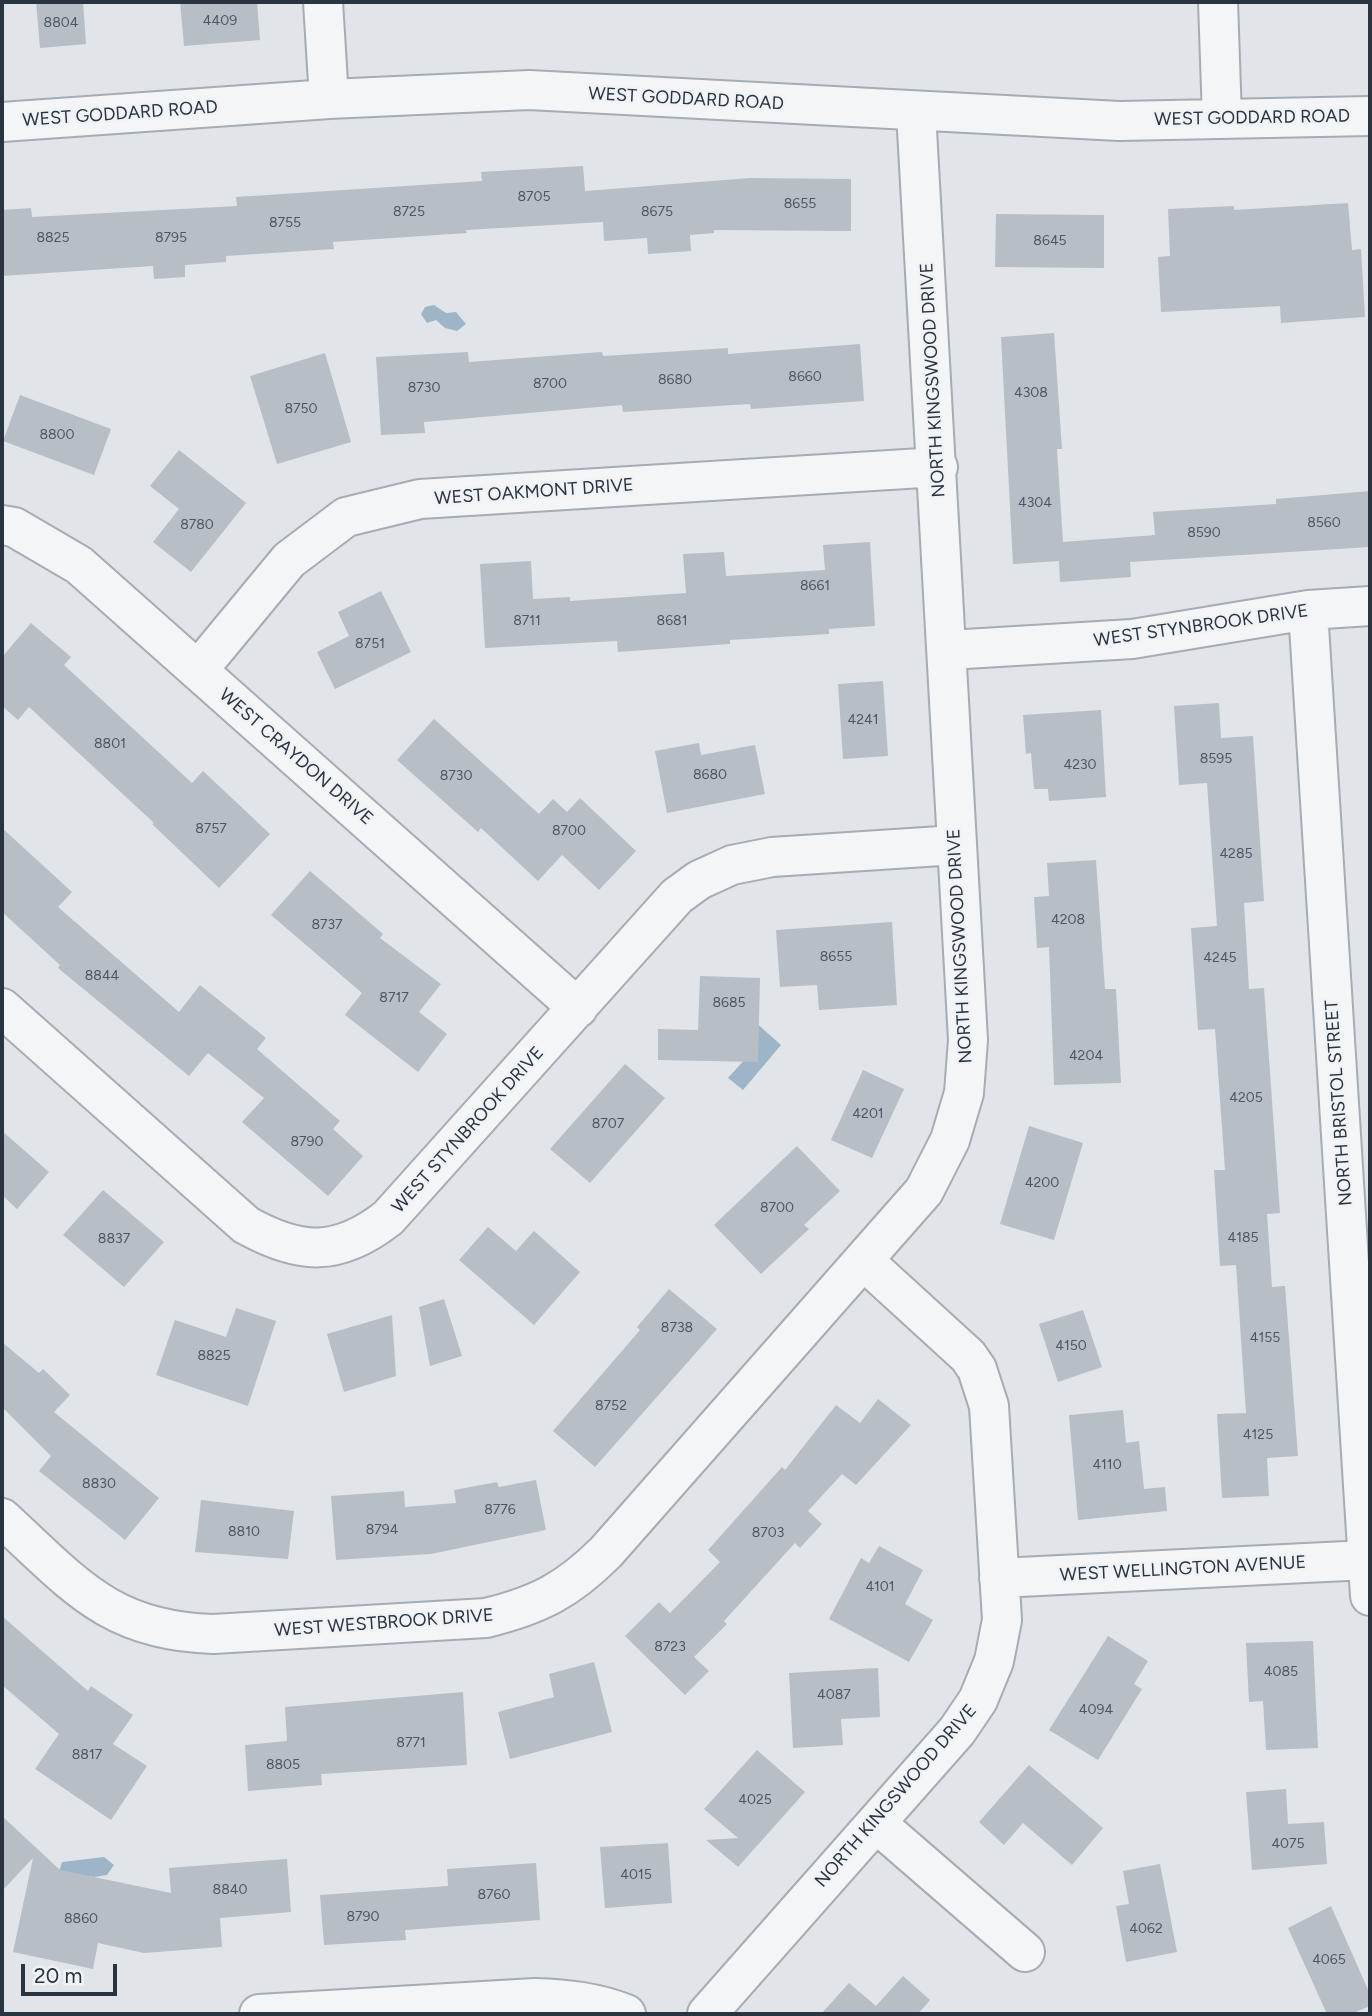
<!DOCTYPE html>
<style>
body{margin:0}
#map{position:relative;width:1372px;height:2016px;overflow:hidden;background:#e1e5e9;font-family:Figtree,sans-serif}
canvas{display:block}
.frame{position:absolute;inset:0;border:4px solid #2a3440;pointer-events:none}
.scale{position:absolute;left:21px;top:1964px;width:96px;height:32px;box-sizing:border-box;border:4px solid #2a3440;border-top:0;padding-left:9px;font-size:21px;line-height:24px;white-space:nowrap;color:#2a3440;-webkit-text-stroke:5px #f0f3f6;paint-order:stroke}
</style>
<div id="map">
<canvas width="1372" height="2016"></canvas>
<div class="frame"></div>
<div class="scale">20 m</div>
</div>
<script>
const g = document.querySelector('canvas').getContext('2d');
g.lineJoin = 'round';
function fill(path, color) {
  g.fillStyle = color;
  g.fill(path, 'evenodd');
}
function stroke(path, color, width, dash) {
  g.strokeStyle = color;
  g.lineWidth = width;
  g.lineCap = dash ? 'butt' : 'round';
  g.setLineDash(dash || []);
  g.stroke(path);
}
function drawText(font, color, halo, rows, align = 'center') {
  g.font = font + ' Figtree,sans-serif';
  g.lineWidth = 5;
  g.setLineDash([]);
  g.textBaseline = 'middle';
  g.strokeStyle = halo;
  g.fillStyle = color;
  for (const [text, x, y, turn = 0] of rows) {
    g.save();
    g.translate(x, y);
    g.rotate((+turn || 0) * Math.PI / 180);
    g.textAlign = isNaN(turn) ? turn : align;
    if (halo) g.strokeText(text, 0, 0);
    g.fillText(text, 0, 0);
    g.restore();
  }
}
fill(new Path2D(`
 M 434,305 L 446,313 L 456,312 L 466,324 L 457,331 L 445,328 L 436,320 L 427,323 L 421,314 L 425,307 Z
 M 754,1021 L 781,1045 L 743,1090 L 728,1078 L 747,1057 Z
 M 104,1857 L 114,1865 L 107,1875 L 94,1877 L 59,1872 L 62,1862 Z`), '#9eb5c7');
fill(new Path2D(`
 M 36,2 L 83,2 L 86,44 L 40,48 Z
 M 180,2 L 257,2 L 260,40 L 184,46 Z
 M 583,166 L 585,191 L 750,178 L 851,179 L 851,231 L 714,230 L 714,233 L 690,235 L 691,251 L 648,254 L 647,238 L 604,241 L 603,222 L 466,230 L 467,233 L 333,242 L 334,249 L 226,256 L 226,262 L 185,265 L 185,277 L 154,279 L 153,266 L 2,276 L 2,210 L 31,208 L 32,217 L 237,206 L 236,197 L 482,181 L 481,172 Z
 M 1348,203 L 1352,250 L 1361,249 L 1365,317 L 1281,323 L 1280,306 L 1161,312 L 1158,257 L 1170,256 L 1168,209 L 1234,206 L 1234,210 Z
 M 996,214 L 1104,215 L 1104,268 L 995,267 Z
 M 1054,333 L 1062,449 L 1057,449 L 1063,542 L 1155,535 L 1153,512 L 1276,504 L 1276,499 L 1370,491 L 1370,547 L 1130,562 L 1131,577 L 1060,582 L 1059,561 L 1013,564 L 1001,337 Z
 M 860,344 L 864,401 L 751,409 L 750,404 L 623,412 L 622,405 L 424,422 L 425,433 L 381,435 L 376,357 L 468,352 L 469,362 L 602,352 L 603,356 L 728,348 L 728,354 Z
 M 325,353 L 351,442 L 277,464 L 250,376 Z
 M 20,395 L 111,429 L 94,475 L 3,441 Z
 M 179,450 L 246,503 L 191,572 L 153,542 L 179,509 L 150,486 Z
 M 870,542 L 875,626 L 829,629 L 829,634 L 730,640 L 730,644 L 618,652 L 617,641 L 485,648 L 480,564 L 531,561 L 533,599 L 570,597 L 570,601 L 686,593 L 683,554 L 724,552 L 726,576 L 825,570 L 823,545 Z
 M 381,591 L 411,652 L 335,689 L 317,652 L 349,636 L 338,612 Z
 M 31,623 L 71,657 L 64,665 L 192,783 L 203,771 L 270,834 L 219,888 L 152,824 L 154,823 L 29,707 L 18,720 L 2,706 L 2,657 Z
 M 883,681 L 888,756 L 843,759 L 838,684 Z
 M 1219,703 L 1221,738 L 1253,736 L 1264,901 L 1244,903 L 1249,989 L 1264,988 L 1280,1213 L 1267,1214 L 1272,1287 L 1285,1286 L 1298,1456 L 1267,1458 L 1269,1496 L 1222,1498 L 1217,1414 L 1246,1413 L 1236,1265 L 1220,1266 L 1214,1170 L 1225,1170 L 1215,1029 L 1198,1030 L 1191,928 L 1217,926 L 1207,783 L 1179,785 L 1174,706 Z
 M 1101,710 L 1106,797 L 1049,801 L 1048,789 L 1034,789 L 1031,753 L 1026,754 L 1023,715 Z
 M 434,719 L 539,814 L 553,799 L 567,812 L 580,798 L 636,851 L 599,890 L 562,855 L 538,881 L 481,828 L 478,832 L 397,760 Z
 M 699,743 L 701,755 L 755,745 L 765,794 L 667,813 L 655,751 Z
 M 2,828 L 72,892 L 58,907 L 179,1012 L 200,985 L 266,1038 L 257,1049 L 340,1121 L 333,1129 L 363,1156 L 328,1196 L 242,1122 L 264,1098 L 208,1053 L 189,1076 L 58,968 L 60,965 L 2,912 Z
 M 1096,860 L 1105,989 L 1116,989 L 1121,1083 L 1054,1085 L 1049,947 L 1037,948 L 1034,897 L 1049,896 L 1047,863 Z
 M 310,871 L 383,934 L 380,938 L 441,984 L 419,1012 L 447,1034 L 418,1072 L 345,1015 L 362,993 L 271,915 Z
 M 892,922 L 897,1005 L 819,1010 L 817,985 L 780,987 L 776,930 Z
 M 700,976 L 760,978 L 758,1062 L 658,1060 L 658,1029 L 698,1030 Z
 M 625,1064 L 665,1098 L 590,1183 L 550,1149 Z
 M 863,1070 L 904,1089 L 872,1158 L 831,1140 Z
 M 1029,1126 L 1083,1143 L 1054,1240 L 1000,1224 Z
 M 2,1131 L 49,1172 L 17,1209 L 2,1195 Z
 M 797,1146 L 840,1191 L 804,1225 L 809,1229 L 761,1274 L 714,1225 Z
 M 103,1190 L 164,1242 L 124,1287 L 63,1235 Z
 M 488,1227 L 516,1251 L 534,1231 L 580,1272 L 534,1325 L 459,1260 Z
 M 669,1289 L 717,1329 L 595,1467 L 553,1431 L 640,1330 L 637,1327 Z
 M 444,1299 L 462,1356 L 430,1366 L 419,1307 Z
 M 236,1308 L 276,1321 L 248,1406 L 156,1375 L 175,1320 L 226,1337 Z
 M 1083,1310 L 1102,1367 L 1058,1382 L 1039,1324 Z
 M 392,1315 L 396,1376 L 344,1392 L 327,1334 Z
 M 2,1342 L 39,1373 L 43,1369 L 70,1395 L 54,1412 L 159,1498 L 125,1540 L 39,1471 L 51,1456 L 2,1407 Z
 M 878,1399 L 911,1425 L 856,1485 L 842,1474 L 808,1511 L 822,1524 L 800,1548 L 795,1543 L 724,1621 L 727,1624 L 694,1657 L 709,1671 L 685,1695 L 625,1636 L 659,1602 L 670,1613 L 720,1562 L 708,1550 L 782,1467 L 785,1470 L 836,1405 L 860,1423 Z
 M 1123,1410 L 1126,1443 L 1139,1441 L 1144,1489 L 1165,1487 L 1167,1511 L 1078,1520 L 1069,1415 Z
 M 536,1480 L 546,1530 L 431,1554 L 336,1560 L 331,1496 L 404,1491 L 405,1507 L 456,1503 L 454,1490 L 497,1482 L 499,1487 Z
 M 201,1500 L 294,1511 L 288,1559 L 195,1552 Z
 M 879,1546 L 923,1570 L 905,1604 L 933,1620 L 909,1662 L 829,1619 L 861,1558 L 869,1563 Z
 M 2,1616 L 88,1691 L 91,1686 L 133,1715 L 113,1744 L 147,1766 L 111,1820 L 35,1769 L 59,1734 L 2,1685 Z
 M 1108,1636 L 1148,1661 L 1134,1684 L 1142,1689 L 1098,1760 L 1049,1730 Z
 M 1313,1641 L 1318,1748 L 1266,1750 L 1263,1701 L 1249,1702 L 1246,1643 Z
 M 594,1662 L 612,1732 L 510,1759 L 498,1712 L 554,1697 L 549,1674 Z
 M 878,1668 L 880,1717 L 841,1719 L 843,1745 L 793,1748 L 789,1673 Z
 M 463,1692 L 467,1765 L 321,1774 L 322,1785 L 248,1791 L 245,1745 L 287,1741 L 285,1707 Z
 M 757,1750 L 805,1792 L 738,1867 L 706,1840 L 738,1838 L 704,1809 Z
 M 1029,1765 L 1103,1828 L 1072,1865 L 1023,1823 L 1004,1845 L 979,1822 Z
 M 1286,1789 L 1288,1824 L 1324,1822 L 1327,1864 L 1252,1870 L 1246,1792 Z
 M 2,1816 L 60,1870 L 171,1893 L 169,1868 L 287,1859 L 291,1912 L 220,1918 L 222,1947 L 144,1953 L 98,1943 L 93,1969 L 13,1952 L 33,1858 L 2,1891 Z
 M 668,1843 L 672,1903 L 605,1908 L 600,1847 Z
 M 536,1863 L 540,1920 L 405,1930 L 406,1940 L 324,1945 L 320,1895 L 448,1886 L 447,1869 Z
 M 1160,1864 L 1177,1952 L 1126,1962 L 1116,1906 L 1129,1904 L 1123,1871 Z
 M 1331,1906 L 1370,1994 L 1370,2006 L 1351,2014 L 1327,2014 L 1288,1928 Z
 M 903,1976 L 930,2000 L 918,2014 L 821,2014 L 849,1983 L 876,2006 Z`), '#b8bec5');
const minor = new Path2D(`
 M 323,2 L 329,99
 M 1218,2 L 1222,118
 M 2,122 L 329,99 L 529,90 L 1119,121 L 1370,116
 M 2,525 L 14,527 L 79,565 L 578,1008
 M 1308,610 L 1370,1596
 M 949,650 L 1132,639 L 1308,610 L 1370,606
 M 198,670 L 289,560 L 346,517 L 420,499 L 938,467
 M 2,1008 L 246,1225 C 300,1255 338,1257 388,1218 L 677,896 L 699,880 L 732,865 L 772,857 L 956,845
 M 2,1518 C 74,1584 109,1631 213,1634 L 486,1618 C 539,1605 568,1590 606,1552 L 924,1191 L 950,1140 L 964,1093 L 968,1040 L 916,112
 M 999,1578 L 1367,1560
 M 876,1823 L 1025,1952
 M 259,2014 L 535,1998 C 567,1999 596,2002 626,2014
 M 707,2014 L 957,1731 L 978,1700 L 994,1661 L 1002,1620 L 989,1406 L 977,1369 L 968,1356 L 864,1261`);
stroke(minor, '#a6acb3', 42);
stroke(minor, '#f3f5f7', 38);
drawText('14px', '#4e5661', null, [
 ["4409",220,21],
 ["8804",61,23],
 ["8705",534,197],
 ["8655",800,204],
 ["8725",409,212],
 ["8675",657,212],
 ["8755",285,223],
 ["8825",53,238],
 ["8795",171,238],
 ["8645",1050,241],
 ["8660",805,377],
 ["8680",675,380],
 ["8700",550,384],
 ["8730",424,388],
 ["4308",1031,393],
 ["8750",301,409],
 ["8800",57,435],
 ["4304",1035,503],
 ["8560",1324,523],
 ["8780",197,525],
 ["8590",1204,533],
 ["8661",815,586],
 ["8711",527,621],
 ["8681",672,621],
 ["8751",370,644],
 ["4241",863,720],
 ["8801",110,744],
 ["8595",1216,759],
 ["4230",1080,765],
 ["8680",710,775],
 ["8730",456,776],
 ["8757",211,829],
 ["8700",569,831],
 ["4285",1236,854],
 ["4208",1068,920],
 ["8737",327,925],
 ["8655",836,957],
 ["4245",1220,958],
 ["8844",102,976],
 ["8717",394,998],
 ["8685",729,1003],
 ["4204",1086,1056],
 ["4205",1246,1098],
 ["4201",868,1114],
 ["8707",608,1124],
 ["8790",307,1142],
 ["4200",1042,1183],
 ["8700",777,1208],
 ["4185",1243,1238],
 ["8837",114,1239],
 ["8738",677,1328],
 ["4155",1265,1338],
 ["4150",1071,1346],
 ["8825",214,1356],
 ["8752",611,1406],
 ["4125",1258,1435],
 ["4110",1107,1465],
 ["8830",99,1484],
 ["8776",500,1510],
 ["8794",382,1530],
 ["8810",244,1532],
 ["8703",768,1533],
 ["4101",880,1587],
 ["8723",670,1647],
 ["4085",1281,1672],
 ["4087",834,1695],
 ["4094",1096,1710],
 ["8771",411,1743],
 ["8817",87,1755],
 ["8805",283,1765],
 ["4025",755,1800],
 ["4075",1288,1844],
 ["4015",636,1875],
 ["8840",230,1890],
 ["8760",494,1895],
 ["8790",363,1917],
 ["8860",81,1919],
 ["4062",1146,1929],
 ["4065",1329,1960]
]);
drawText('18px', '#2a3440', '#f0f3f6', [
 ["WEST GODDARD ROAD",686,99,3],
 ["WEST GODDARD ROAD",120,114,-4],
 ["WEST GODDARD ROAD",1252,118,-1],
 ["NORTH KINGSWOOD DRIVE",933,380,-93],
 ["WEST OAKMONT DRIVE",534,492,-4],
 ["WEST STYNBROOK DRIVE",1201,626,-8],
 ["WEST CRAYDON DRIVE",296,757,41],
 ["NORTH KINGSWOOD DRIVE",960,946,-93],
 ["NORTH BRISTOL STREET",1339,1103,-94],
 ["WEST STYNBROOK DRIVE",468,1130,-48],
 ["WEST WELLINGTON AVENUE",1183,1569,-3],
 ["WEST WESTBROOK DRIVE",384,1623,-4],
 ["NORTH KINGSWOOD DRIVE",896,1796,-49]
]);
</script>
